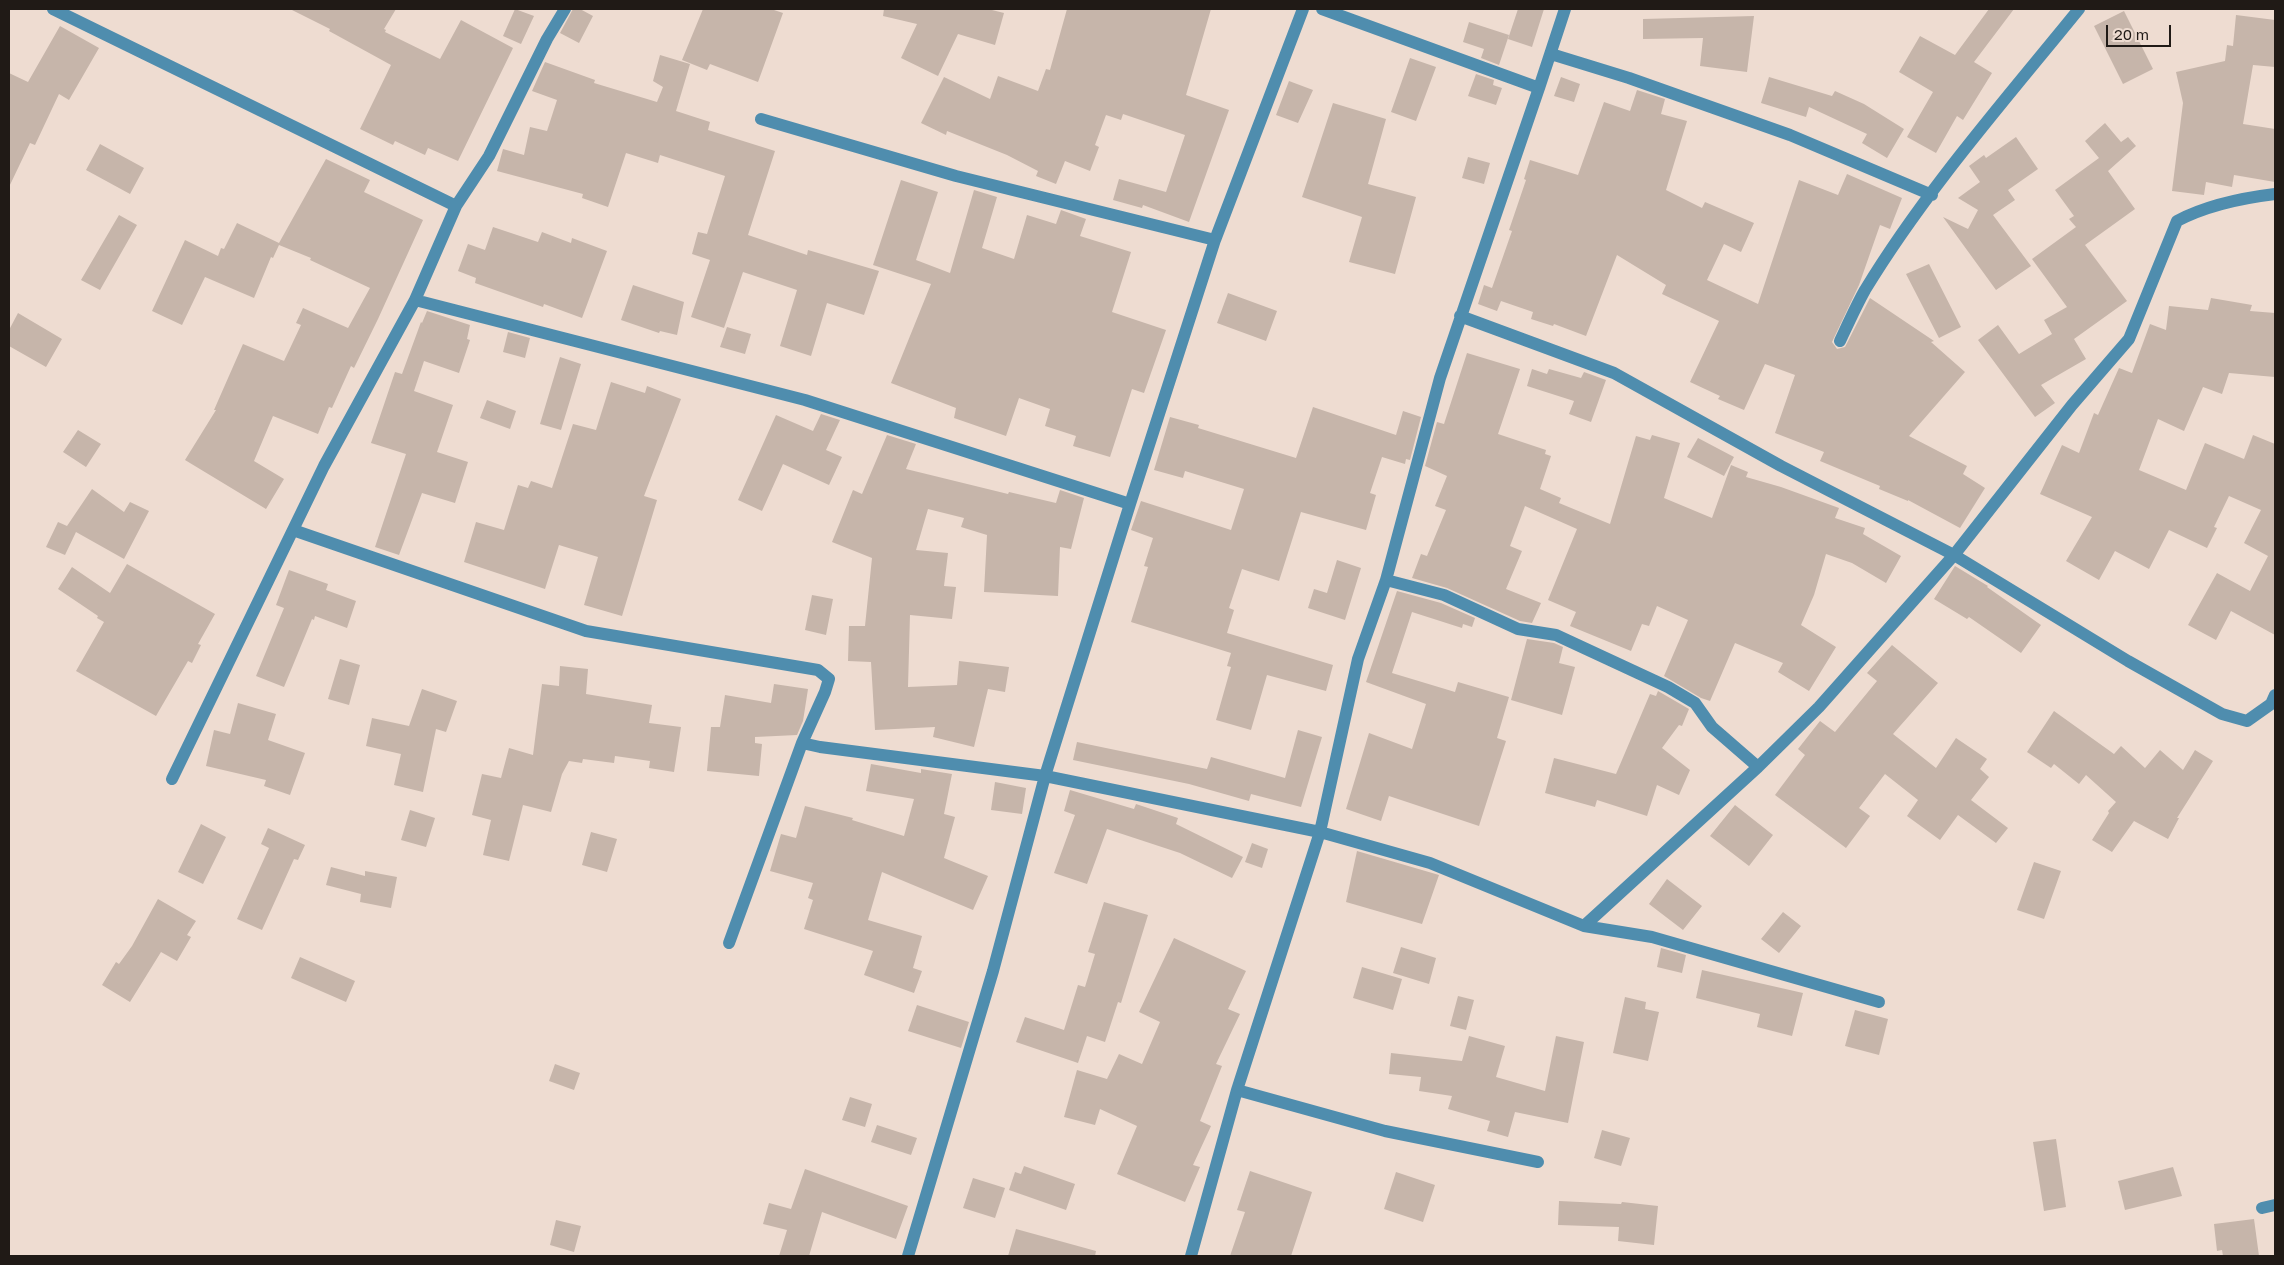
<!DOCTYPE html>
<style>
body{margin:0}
#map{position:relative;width:2284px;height:1265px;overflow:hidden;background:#eedcd1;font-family:"Golos Text",sans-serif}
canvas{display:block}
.frame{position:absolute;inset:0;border:10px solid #201a16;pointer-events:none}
.scale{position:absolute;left:2106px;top:25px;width:65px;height:22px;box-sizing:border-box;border:2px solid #201a16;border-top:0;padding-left:6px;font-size:15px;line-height:18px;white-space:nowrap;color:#201a16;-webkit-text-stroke:4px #eedcd1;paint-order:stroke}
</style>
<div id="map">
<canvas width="2284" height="1265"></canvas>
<div class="frame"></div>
<div class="scale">20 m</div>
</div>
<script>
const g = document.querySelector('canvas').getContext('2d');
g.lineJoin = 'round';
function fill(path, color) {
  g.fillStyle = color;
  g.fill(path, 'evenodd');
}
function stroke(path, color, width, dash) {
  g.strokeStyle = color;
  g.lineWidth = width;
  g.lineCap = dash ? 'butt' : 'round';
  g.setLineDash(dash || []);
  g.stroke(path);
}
fill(new Path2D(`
 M 290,9 L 396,9 L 384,29 L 386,30 L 385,32 L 440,59 L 461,20 L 513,48 L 458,161 L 428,148 L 425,155 L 395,141 L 393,145 L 360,129 L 391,65 L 329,31 L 330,29 Z
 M 515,9 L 534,16 L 521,44 L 503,36 Z
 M 573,9 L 580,9 L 593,16 L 579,43 L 560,33 Z
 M 703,9 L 771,9 L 783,13 L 758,82 L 710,64 L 707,70 L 682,60 Z
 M 884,9 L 988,9 L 1004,13 L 995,45 L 958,34 L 938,76 L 901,58 L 917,24 L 883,16 Z
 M 1067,9 L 1211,9 L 1186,95 L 1229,110 L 1189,222 L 1143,205 L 1142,208 L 1113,200 L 1119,179 L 1166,192 L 1185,135 L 1123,114 L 1121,120 L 1106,115 L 1095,145 L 1099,147 L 1090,171 L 1065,161 L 1056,184 L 1036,176 L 1038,171 L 1007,155 L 947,131 L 946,135 L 921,123 L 944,77 L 990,99 L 998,76 L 1038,91 L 1046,69 L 1050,70 Z
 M 1518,9 L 1544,9 L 1532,47 L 1508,39 Z
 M 1989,9 L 2014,9 L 1974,62 L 1992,73 L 1963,120 L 1957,116 L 1936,153 L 1907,137 L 1933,92 L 1899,72 L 1920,36 L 1955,55 Z
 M 2124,11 L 2153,69 L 2123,84 L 2094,26 Z
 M 2236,15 L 2275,20 L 2275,67 L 2253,65 L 2243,124 L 2275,129 L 2275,182 L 2234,175 L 2232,187 L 2206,182 L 2204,195 L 2172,191 L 2183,103 L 2176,72 L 2225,61 L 2227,45 L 2233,46 Z
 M 1754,16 L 1747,72 L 1700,66 L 1703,38 L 1643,39 L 1643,19 Z
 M 1469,22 L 1509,35 L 1499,65 L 1481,58 L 1484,49 L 1463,42 Z
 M 60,26 L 99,48 L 69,100 L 59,94 L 35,145 L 30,143 L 9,187 L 9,73 L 28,82 Z
 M 660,55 L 690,64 L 676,111 L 710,122 L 708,130 L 775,151 L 748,235 L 807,255 L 808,250 L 879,271 L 864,315 L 827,303 L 811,356 L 780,346 L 797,290 L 743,272 L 724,328 L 691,317 L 710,260 L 692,254 L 698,232 L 707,234 L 725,176 L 660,155 L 658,163 L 626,153 L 608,207 L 582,198 L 583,194 L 497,171 L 503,149 L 524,155 L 530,127 L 547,131 L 557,100 L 532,91 L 545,62 L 595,80 L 594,83 L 657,102 L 663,87 L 653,81 Z
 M 1410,58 L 1436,67 L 1416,121 L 1391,112 Z
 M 1476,74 L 1494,80 L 1493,85 L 1502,88 L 1496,105 L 1468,96 Z
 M 1561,77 L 1580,84 L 1574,102 L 1554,96 Z
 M 1769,77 L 1832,96 L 1835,91 L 1864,104 L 1904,129 L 1887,158 L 1862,143 L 1867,134 L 1809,107 L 1806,117 L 1761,103 Z
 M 1289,81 L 1313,90 L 1298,123 L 1276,115 Z
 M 1637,90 L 1665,99 L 1661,114 L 1687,121 L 1666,190 L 1702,208 L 1705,202 L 1754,223 L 1741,252 L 1724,244 L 1707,280 L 1758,304 L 1799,180 L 1838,195 L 1847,174 L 1902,198 L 1890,229 L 1880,225 L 1859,285 L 1832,342 L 1837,349 L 1845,347 L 1870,298 L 1934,341 L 1931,342 L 1965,372 L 1909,436 L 1967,466 L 1963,474 L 1985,488 L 1960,528 L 1908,500 L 1908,501 L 1879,489 L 1880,486 L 1820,461 L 1824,452 L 1775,433 L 1795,375 L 1765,364 L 1744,410 L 1718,399 L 1720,396 L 1690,382 L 1719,321 L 1662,294 L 1666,285 L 1617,255 L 1586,336 L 1554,324 L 1553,326 L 1531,319 L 1533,312 L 1501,301 L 1497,311 L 1478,304 L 1484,285 L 1492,288 L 1512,231 L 1509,230 L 1526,180 L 1524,179 L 1530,160 L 1578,175 L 1604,102 L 1630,111 Z
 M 1333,103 L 1386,119 L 1368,184 L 1416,197 L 1395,274 L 1349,262 L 1362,217 L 1302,197 Z
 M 2105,123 L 2121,142 L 2128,137 L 2136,146 L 2108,171 L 2135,209 L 2085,245 L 2127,301 L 2074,339 L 2086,359 L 2041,385 L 2055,403 L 2035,417 L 1978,340 L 1998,325 L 2019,354 L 2052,334 L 2044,320 L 2067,307 L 2032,259 L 2076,227 L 2069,219 L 2074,216 L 2055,190 L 2099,158 L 2085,141 Z
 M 2016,137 L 2038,169 L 2008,190 L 2015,200 L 1993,215 L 2031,266 L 1996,290 L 1943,217 L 1968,229 L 1978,210 L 1958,198 L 1980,182 L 1969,166 L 1984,155 L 1986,158 Z
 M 100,144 L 144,168 L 130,194 L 86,170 Z
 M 1468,157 L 1490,163 L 1484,184 L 1462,178 Z
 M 326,159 L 370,180 L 364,192 L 423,220 L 378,319 L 354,368 L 351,366 L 332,408 L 329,407 L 318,434 L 273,416 L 254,461 L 284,479 L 266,509 L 185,460 L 216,410 L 214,410 L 243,344 L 284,361 L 301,325 L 296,323 L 303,308 L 348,328 L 370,288 L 310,260 L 311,258 L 279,245 L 273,258 L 271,257 L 254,298 L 205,277 L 182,325 L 152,311 L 185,240 L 218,256 L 221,248 L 224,249 L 237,223 L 279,243 Z
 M 901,180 L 938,192 L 916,260 L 950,273 L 974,190 L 997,197 L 982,248 L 1014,259 L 1027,215 L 1056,224 L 1061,210 L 1086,219 L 1080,236 L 1131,252 L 1112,312 L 1166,330 L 1144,393 L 1132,389 L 1110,457 L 1073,446 L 1076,436 L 1045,426 L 1050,409 L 1019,398 L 1006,436 L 954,418 L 956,408 L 891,383 L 931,284 L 873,265 Z
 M 119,215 L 137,225 L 100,290 L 81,280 Z
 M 493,227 L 538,242 L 542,232 L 571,243 L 572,238 L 607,251 L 582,318 L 544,304 L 543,307 L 475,283 L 476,278 L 458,271 L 468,244 L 485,250 Z
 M 1929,264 L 1961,327 L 1939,338 L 1906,274 Z
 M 633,285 L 684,302 L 677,335 L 660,331 L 659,333 L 621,320 Z
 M 1228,293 L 1277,311 L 1266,341 L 1217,323 Z
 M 2211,298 L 2252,305 L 2250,311 L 2275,313 L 2275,377 L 2229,373 L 2222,394 L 2203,387 L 2184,431 L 2158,419 L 2139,470 L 2186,490 L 2205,443 L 2244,459 L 2253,435 L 2275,444 L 2275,635 L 2231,611 L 2216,640 L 2188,625 L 2217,573 L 2250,591 L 2268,556 L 2244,543 L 2261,510 L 2229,496 L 2214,527 L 2217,528 L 2207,548 L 2169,530 L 2149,569 L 2115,551 L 2099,580 L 2066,561 L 2092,517 L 2040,494 L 2062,445 L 2079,453 L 2094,413 L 2098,415 L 2119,368 L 2132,373 L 2150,324 L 2166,330 L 2169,306 L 2208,310 Z
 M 427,311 L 470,325 L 467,339 L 470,340 L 459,373 L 424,361 L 414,391 L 453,405 L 437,452 L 468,462 L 455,503 L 422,493 L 399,555 L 375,547 L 406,454 L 371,443 L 395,372 L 402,374 L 421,322 L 422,323 Z
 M 18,313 L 62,339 L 46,367 L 9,346 L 9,330 Z
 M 727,327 L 751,334 L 745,354 L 720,347 Z
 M 508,332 L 530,338 L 525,358 L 503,352 Z
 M 1467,353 L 1520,369 L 1498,434 L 1546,450 L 1545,454 L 1551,456 L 1540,489 L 1561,498 L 1559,503 L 1610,524 L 1636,436 L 1650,440 L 1652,435 L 1680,443 L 1664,498 L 1712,518 L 1731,465 L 1748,472 L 1746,477 L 1781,487 L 1839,508 L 1835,518 L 1865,528 L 1863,534 L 1901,556 L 1886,583 L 1852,563 L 1826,554 L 1814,595 L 1801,625 L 1836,647 L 1809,691 L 1778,672 L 1783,663 L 1735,643 L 1710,701 L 1701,698 L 1664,676 L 1688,620 L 1657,606 L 1649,626 L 1642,624 L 1631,651 L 1570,626 L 1576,612 L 1548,600 L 1577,529 L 1525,506 L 1510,546 L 1522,551 L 1506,589 L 1541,603 L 1532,623 L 1520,621 L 1447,588 L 1412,578 L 1421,554 L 1427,556 L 1446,510 L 1435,506 L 1447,476 L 1425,466 L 1437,422 L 1444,424 Z
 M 560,357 L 581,364 L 561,430 L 540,424 Z
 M 1532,369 L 1547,374 L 1549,369 L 1581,378 L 1584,372 L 1606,380 L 1591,422 L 1569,414 L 1574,401 L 1527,386 Z
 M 611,382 L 645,393 L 647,386 L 681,399 L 644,496 L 657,500 L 622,616 L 584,605 L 598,557 L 559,545 L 545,589 L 464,562 L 476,522 L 504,530 L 518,485 L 528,488 L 531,481 L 552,488 L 573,424 L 596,430 Z
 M 487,400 L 516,411 L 510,429 L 480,418 Z
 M 1313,407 L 1396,435 L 1403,411 L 1421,417 L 1410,460 L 1406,459 L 1405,464 L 1382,457 L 1370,493 L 1376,495 L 1366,530 L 1301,512 L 1279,581 L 1242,569 L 1229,608 L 1234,610 L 1227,633 L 1333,665 L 1326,691 L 1267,675 L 1251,730 L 1216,720 L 1231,667 L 1227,666 L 1231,653 L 1131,622 L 1148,567 L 1144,566 L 1153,538 L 1131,530 L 1141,501 L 1231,530 L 1244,489 L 1185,471 L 1183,478 L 1154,470 L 1170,417 L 1199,425 L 1198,428 L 1296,458 Z
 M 821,414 L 840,420 L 826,450 L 842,457 L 829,485 L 783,464 L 762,511 L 738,500 L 776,415 L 813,431 Z
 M 78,430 L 101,444 L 86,467 L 63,452 Z
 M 887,435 L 916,444 L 906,469 L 1008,494 L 1009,492 L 1056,503 L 1060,490 L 1084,498 L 1071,549 L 1060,547 L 1058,596 L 984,592 L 987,535 L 961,527 L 964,518 L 928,509 L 916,550 L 948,553 L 944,586 L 956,587 L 952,619 L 910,615 L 908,687 L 957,685 L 959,661 L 1009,667 L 1005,692 L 988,689 L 974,747 L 933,737 L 935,727 L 875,730 L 871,662 L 848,661 L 849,626 L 865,626 L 872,558 L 832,542 L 853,490 L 862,494 Z
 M 1698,438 L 1734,457 L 1724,476 L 1687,457 Z
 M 92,489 L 124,512 L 130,502 L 149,511 L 124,559 L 76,532 L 65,555 L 46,547 L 58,522 L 67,526 Z
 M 1337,560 L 1361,568 L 1345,620 L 1308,608 L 1314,589 L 1327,593 Z
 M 127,564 L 215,614 L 198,644 L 201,645 L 192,663 L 188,661 L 156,716 L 76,671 L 104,622 L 97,618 L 98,616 L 58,589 L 72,567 L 110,593 Z
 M 1955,566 L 1988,586 L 1987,587 L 2041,625 L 2021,653 L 1969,617 L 1967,619 L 1934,599 Z
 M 289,570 L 328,584 L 326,590 L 356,601 L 347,628 L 315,616 L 314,620 L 312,619 L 284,687 L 256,676 L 284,608 L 276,605 Z
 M 1397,591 L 1441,603 L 1475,618 L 1472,627 L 1463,624 L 1462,628 L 1412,612 L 1392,673 L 1455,692 L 1458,682 L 1509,697 L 1497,738 L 1506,741 L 1479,826 L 1389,796 L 1381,821 L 1346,809 L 1369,733 L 1412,749 L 1426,704 L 1366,682 Z
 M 812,595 L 833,599 L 826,635 L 805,630 Z
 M 1527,639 L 1554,643 L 1563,647 L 1559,663 L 1575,667 L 1562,715 L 1511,700 Z
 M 1892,645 L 1938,683 L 1893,734 L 1936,768 L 1956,738 L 1987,759 L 1980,769 L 1989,777 L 1971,800 L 2008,828 L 1996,843 L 1958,815 L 1940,840 L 1907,816 L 1918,800 L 1885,774 L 1859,808 L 1870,816 L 1846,848 L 1775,795 L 1805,755 L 1798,749 L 1820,721 L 1835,732 L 1877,681 L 1867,673 Z
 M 340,659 L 360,665 L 349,705 L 328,699 Z
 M 560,666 L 588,669 L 586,694 L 652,705 L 649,723 L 681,727 L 674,772 L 649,768 L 650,761 L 615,756 L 614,763 L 583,759 L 582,763 L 569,761 L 562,774 L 551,812 L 523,805 L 509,861 L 483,855 L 491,820 L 472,815 L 482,774 L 501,778 L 509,748 L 533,755 L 542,684 L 559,686 Z
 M 774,684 L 808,689 L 803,721 L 797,735 L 755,737 L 755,743 L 762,744 L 759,776 L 707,771 L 711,727 L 720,727 L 725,695 L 771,703 Z
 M 422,689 L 457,701 L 446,732 L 436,729 L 423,792 L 394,785 L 401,754 L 366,746 L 372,718 L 409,726 Z
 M 1658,691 L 1689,709 L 1682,726 L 1679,725 L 1662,748 L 1690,770 L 1679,795 L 1657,785 L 1647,816 L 1597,800 L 1595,807 L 1545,793 L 1554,758 L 1616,774 L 1650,694 L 1656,696 Z
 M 238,703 L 276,714 L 268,740 L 305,753 L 290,795 L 264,786 L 266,780 L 206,766 L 214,730 L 230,734 Z
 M 2054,711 L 2114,754 L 2121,746 L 2145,768 L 2160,750 L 2183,770 L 2195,750 L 2213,761 L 2177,818 L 2179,818 L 2168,839 L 2134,821 L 2112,852 L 2092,840 L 2109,813 L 2108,811 L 2116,802 L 2086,775 L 2079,784 L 2054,764 L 2051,768 L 2027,752 Z
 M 1298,730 L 1322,737 L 1301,807 L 1251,794 L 1249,801 L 1189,784 L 1073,760 L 1077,742 L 1207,769 L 1211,757 L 1285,778 Z
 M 871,764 L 921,773 L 921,769 L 952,774 L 944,814 L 955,817 L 944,858 L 988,876 L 973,910 L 882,872 L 868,920 L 922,936 L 913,968 L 922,971 L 914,993 L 864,975 L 873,951 L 804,929 L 813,900 L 808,898 L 813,883 L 770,871 L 781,834 L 796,838 L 805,806 L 853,818 L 852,820 L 904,836 L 914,799 L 866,791 Z
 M 995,782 L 1026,788 L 1022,814 L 991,810 Z
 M 1070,790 L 1134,809 L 1136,804 L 1178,818 L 1176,824 L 1243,857 L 1232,878 L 1180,853 L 1107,829 L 1087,884 L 1054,873 L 1075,815 L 1064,811 Z
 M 1735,805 L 1773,835 L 1749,866 L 1710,836 Z
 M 410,810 L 435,818 L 426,847 L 401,840 Z
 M 201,824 L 226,837 L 203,884 L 178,872 Z
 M 268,828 L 305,845 L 298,860 L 294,859 L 262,930 L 237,919 L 269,848 L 261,844 Z
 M 591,832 L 617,839 L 607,872 L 582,865 Z
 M 1252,843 L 1268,849 L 1262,868 L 1245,862 Z
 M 1357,851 L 1439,875 L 1422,924 L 1346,902 Z
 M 2034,862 L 2061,871 L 2044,919 L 2017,910 Z
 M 331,867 L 365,876 L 365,871 L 397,877 L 391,908 L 360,902 L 361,894 L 326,885 Z
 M 1667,879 L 1702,906 L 1683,930 L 1649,904 Z
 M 158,899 L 196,921 L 187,935 L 191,937 L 177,961 L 161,952 L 130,1002 L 102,985 L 116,962 L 119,964 L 132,946 Z
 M 1104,902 L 1148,915 L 1121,1003 L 1118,1002 L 1105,1042 L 1087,1036 L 1078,1063 L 1016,1042 L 1025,1017 L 1064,1030 L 1078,985 L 1085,987 L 1095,954 L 1088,952 Z
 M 1783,912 L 1801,926 L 1779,953 L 1761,939 Z
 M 1174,938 L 1246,971 L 1228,1009 L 1240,1014 L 1216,1064 L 1222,1066 L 1200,1121 L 1211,1126 L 1193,1165 L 1200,1167 L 1185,1202 L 1117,1174 L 1137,1126 L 1100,1109 L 1095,1125 L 1064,1117 L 1077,1070 L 1107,1079 L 1119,1054 L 1142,1064 L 1160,1022 L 1139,1012 Z
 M 1401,947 L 1436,958 L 1429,984 L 1393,973 Z
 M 1661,948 L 1686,955 L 1682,973 L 1657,967 Z
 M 300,957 L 355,981 L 346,1002 L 291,978 Z
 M 1362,967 L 1402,979 L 1393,1010 L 1353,998 Z
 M 1702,970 L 1803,993 L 1792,1036 L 1757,1027 L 1760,1014 L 1696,998 Z
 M 1458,996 L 1474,1000 L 1466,1030 L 1450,1026 Z
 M 1625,997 L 1646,1002 L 1645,1009 L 1659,1012 L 1648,1061 L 1613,1053 Z
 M 917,1005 L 969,1022 L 961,1048 L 908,1031 Z
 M 1855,1010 L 1888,1019 L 1879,1055 L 1845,1046 Z
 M 1469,1036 L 1505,1046 L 1496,1077 L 1545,1091 L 1556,1036 L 1584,1042 L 1568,1123 L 1515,1112 L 1508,1137 L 1487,1131 L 1490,1121 L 1448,1109 L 1452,1096 L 1419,1091 L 1421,1077 L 1389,1074 L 1391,1053 L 1462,1061 Z
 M 555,1064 L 580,1073 L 574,1090 L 549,1081 Z
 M 850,1097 L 872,1104 L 865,1127 L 842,1120 Z
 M 877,1125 L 917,1138 L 911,1155 L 871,1142 Z
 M 1602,1130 L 1630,1138 L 1621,1166 L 1594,1158 Z
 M 2056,1139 L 2066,1207 L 2044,1211 L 2033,1142 Z
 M 1024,1166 L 1075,1184 L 1066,1210 L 1009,1190 L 1015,1172 L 1021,1174 Z
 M 2173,1167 L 2182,1196 L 2125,1210 L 2118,1181 Z
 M 805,1169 L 908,1206 L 896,1239 L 822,1212 L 809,1256 L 779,1256 L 787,1230 L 763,1224 L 769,1203 L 791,1209 Z
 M 1250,1171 L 1312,1192 L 1291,1256 L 1230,1256 L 1245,1212 L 1237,1210 Z
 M 1396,1172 L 1435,1185 L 1423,1222 L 1384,1209 Z
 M 973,1178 L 1005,1188 L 995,1218 L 963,1208 Z
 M 1559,1201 L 1621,1204 L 1622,1202 L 1658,1206 L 1654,1245 L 1618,1241 L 1619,1227 L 1558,1225 Z
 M 2254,1219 L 2259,1256 L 2223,1256 L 2222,1250 L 2217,1251 L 2214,1224 Z
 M 556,1220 L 581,1226 L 574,1252 L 550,1245 Z
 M 1016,1229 L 1096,1251 L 1095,1256 L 1008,1256 Z`), '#c6b5aa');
stroke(new Path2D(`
 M 53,9 L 456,206
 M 1322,9 L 1539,88 L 1565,9
 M 1551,54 L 1629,78 L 1790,135 L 1932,195
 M 761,119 L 956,176 L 1215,240
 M 415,300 L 805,400 L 1130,504
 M 1460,316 L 1614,373 L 1781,466 L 1954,555 L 2128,661 L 2222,714 L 2247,721 L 2271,704 L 2275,695
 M 1840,341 C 1848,324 1856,306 1865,290 C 1925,191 2006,99 2079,9
 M 293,530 L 586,631 L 818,670 L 829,679 L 825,692 L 802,743 L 820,747 L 1045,776 L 1320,832 L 1430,863 L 1584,926 L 1758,767 L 1819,707 L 1954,555 L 2072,405 L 2129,339 L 2177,221 C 2207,205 2242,198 2275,194
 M 1386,580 L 1444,595 L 1518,629 L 1556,635 L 1668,687 L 1695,703 L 1712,727 L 1758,767
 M 172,779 L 324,466 L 415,300 L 456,206 L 489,156 L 547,39 L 565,9
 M 1584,926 L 1652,937 L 1879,1002
 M 729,943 L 802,743
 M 1237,1090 L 1385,1131 L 1538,1162
 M 2262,1208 L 2275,1205
 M 908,1256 L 993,971 L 1045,776 L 1130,504 L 1215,240 L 1303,9
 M 1191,1256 L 1237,1090 L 1320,832 L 1358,659 L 1386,580 L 1440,378 L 1539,88`), '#4f8dae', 12);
</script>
